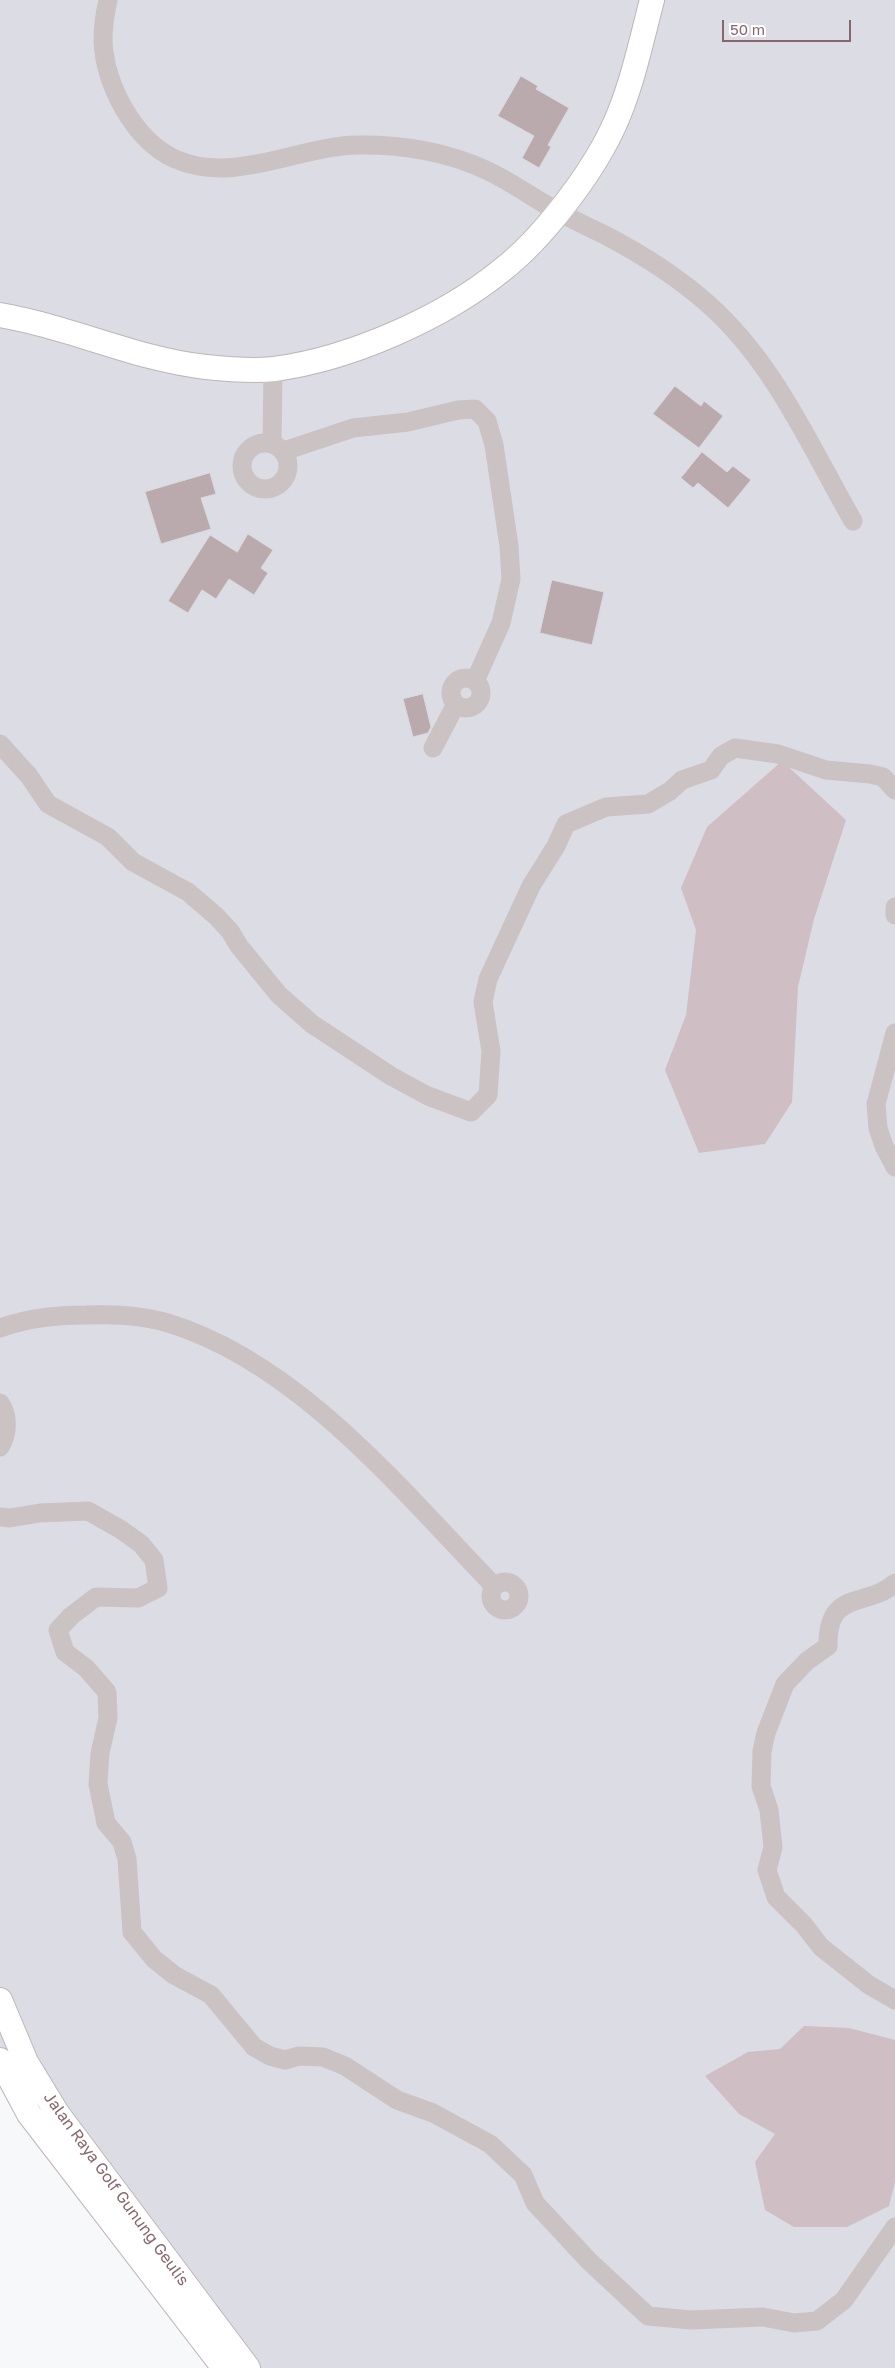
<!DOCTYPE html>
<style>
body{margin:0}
#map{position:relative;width:895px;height:2368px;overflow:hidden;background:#f7f8f9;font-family:"Golos Text",sans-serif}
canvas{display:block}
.scale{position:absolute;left:722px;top:20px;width:129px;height:22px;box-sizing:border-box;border:2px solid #89666b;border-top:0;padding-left:6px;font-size:15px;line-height:18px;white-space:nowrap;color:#89666b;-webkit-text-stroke:4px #fff;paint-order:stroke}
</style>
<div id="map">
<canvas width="895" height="2368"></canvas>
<div class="scale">50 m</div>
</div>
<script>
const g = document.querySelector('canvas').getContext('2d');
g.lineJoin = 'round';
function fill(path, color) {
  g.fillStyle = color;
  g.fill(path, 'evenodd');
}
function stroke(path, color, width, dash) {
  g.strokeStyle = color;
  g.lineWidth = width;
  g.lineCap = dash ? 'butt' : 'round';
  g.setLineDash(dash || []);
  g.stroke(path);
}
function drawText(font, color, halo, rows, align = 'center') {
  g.font = font + ' "Golos Text",sans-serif';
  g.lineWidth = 5;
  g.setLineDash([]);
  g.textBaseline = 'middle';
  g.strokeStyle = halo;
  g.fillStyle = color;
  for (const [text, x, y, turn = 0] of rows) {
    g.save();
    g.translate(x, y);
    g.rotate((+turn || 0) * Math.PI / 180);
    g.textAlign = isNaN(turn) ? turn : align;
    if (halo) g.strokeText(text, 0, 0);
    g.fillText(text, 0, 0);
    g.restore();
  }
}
fill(new Path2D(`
 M 0,0 L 895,0 L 895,2368 L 223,2368 L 0,2060 Z`), '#dcdce5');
fill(new Path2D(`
 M 782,761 L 846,820 L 814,919 L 798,987 L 792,1102 L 765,1144 L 699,1153 L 665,1070 L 686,1015 L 696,930 L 681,888 L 707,827 Z
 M 804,2026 L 849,2028 L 895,2040 L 895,2182 L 889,2206 L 847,2227 L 794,2227 L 765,2210 L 755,2162 L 775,2134 L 739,2114 L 705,2076 L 748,2052 L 780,2049 Z`), '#cfbec4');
const building = new Path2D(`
 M 521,76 L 538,86 L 536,89 L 569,108 L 548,145 L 551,147 L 539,168 L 522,158 L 534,136 L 498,116 Z
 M 675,386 L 701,406 L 704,401 L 723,416 L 699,448 L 653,414 Z
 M 702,452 L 727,472 L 733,466 L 751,480 L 728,508 L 698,483 L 693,488 L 681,478 Z
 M 210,473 L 216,494 L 201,498 L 211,529 L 161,544 L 145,492 Z
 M 248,534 L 273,550 L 261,568 L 268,573 L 254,595 L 229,579 L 216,599 L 202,590 L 188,613 L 168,601 L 210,535 L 237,552 Z
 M 552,580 L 604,592 L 592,645 L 540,633 Z
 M 423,694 L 431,727 L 428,733 L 413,737 L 403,699 Z`);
fill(building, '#baaaad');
stroke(building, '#d9dadb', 1);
const major = new Path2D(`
 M 0,315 C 70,327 135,359 206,367 C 225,369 255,371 274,369 C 350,359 443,318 502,270 C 542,239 590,176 612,130 C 631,91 641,42 652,0
 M 0,2000 L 26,2062 L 57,2113 L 248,2368
 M 0,2060 L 29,2114 L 224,2368`);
stroke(major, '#bfb5b7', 26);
stroke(new Path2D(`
 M 108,0 C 105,13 103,27 103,41 C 105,85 134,140 175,159 C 234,185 298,146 358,145 C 400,144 449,152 488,171 C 511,182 532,197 555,210 C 571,219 588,227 605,235 C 641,254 678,277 708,304 C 774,362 810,446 853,521
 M242 466a23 23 0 1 1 46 0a23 23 0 1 1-46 0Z
 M 272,444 L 273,369
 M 284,451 L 353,428 L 408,422 L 458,410 L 475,409 L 487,421 L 494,445 L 509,546 L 511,579 L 501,623 L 475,681
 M451 693a15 15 0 1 1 30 0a15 15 0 1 1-30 0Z
 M 0,744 L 29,776 L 48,804 L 108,837 L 133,862 L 188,892 L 216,916 L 230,931 L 239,946 L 279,995 L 312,1024 L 391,1076 L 428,1096 L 471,1112 L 488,1095 L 491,1051 L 483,1002 L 488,979 L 531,886 L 556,846 L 566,824 L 606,807 L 648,804 L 670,791 L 682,780 L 711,770 L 721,756 L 735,748 L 778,754 L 826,770 L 870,774 L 883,777 L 895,790
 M 433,748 L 456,704
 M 895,907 L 895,915
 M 895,1033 L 876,1104 L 878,1128 L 884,1146 L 895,1167
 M 0,1328 C 28,1318 57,1315 86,1315 C 113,1314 142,1315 168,1323 C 299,1363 402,1491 494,1586
 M 0,1403 C 9,1416 8,1434 0,1447
 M 0,1517 L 10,1518 L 40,1513 L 88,1511 L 120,1529 L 141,1544 L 154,1560 L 158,1588 L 138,1598 L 96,1597 L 71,1616 L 58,1630 L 65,1652 L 86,1668 L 107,1692 L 108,1718 L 100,1753 L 98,1784 L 106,1823 L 122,1842 L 127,1859 L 132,1932 L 154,1959 L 174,1975 L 211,1995 L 254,2047 L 270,2056 L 285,2060 L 299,2056 L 323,2057 L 345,2066 L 397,2100 L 433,2113 L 490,2144 L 523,2175 L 535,2203 L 589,2261 L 648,2316 L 691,2320 L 763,2317 L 794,2323 L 817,2321 L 844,2300 L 895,2227
 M491 1596a14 14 0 1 1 28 0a14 14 0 1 1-28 0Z
 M 895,1583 C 868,1608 827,1588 828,1646 L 807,1661 L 785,1684 L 766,1733 L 762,1751 L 761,1786 L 769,1810 L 773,1847 L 767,1870 L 776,1897 L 804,1925 L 821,1947 L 869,1985 L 895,2000`), '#cbc2c3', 19);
stroke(major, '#fff', 24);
drawText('16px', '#89666b', '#fff', [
 ["Jalan Raya Golf Gunung Geulis",116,2189,54]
]);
</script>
